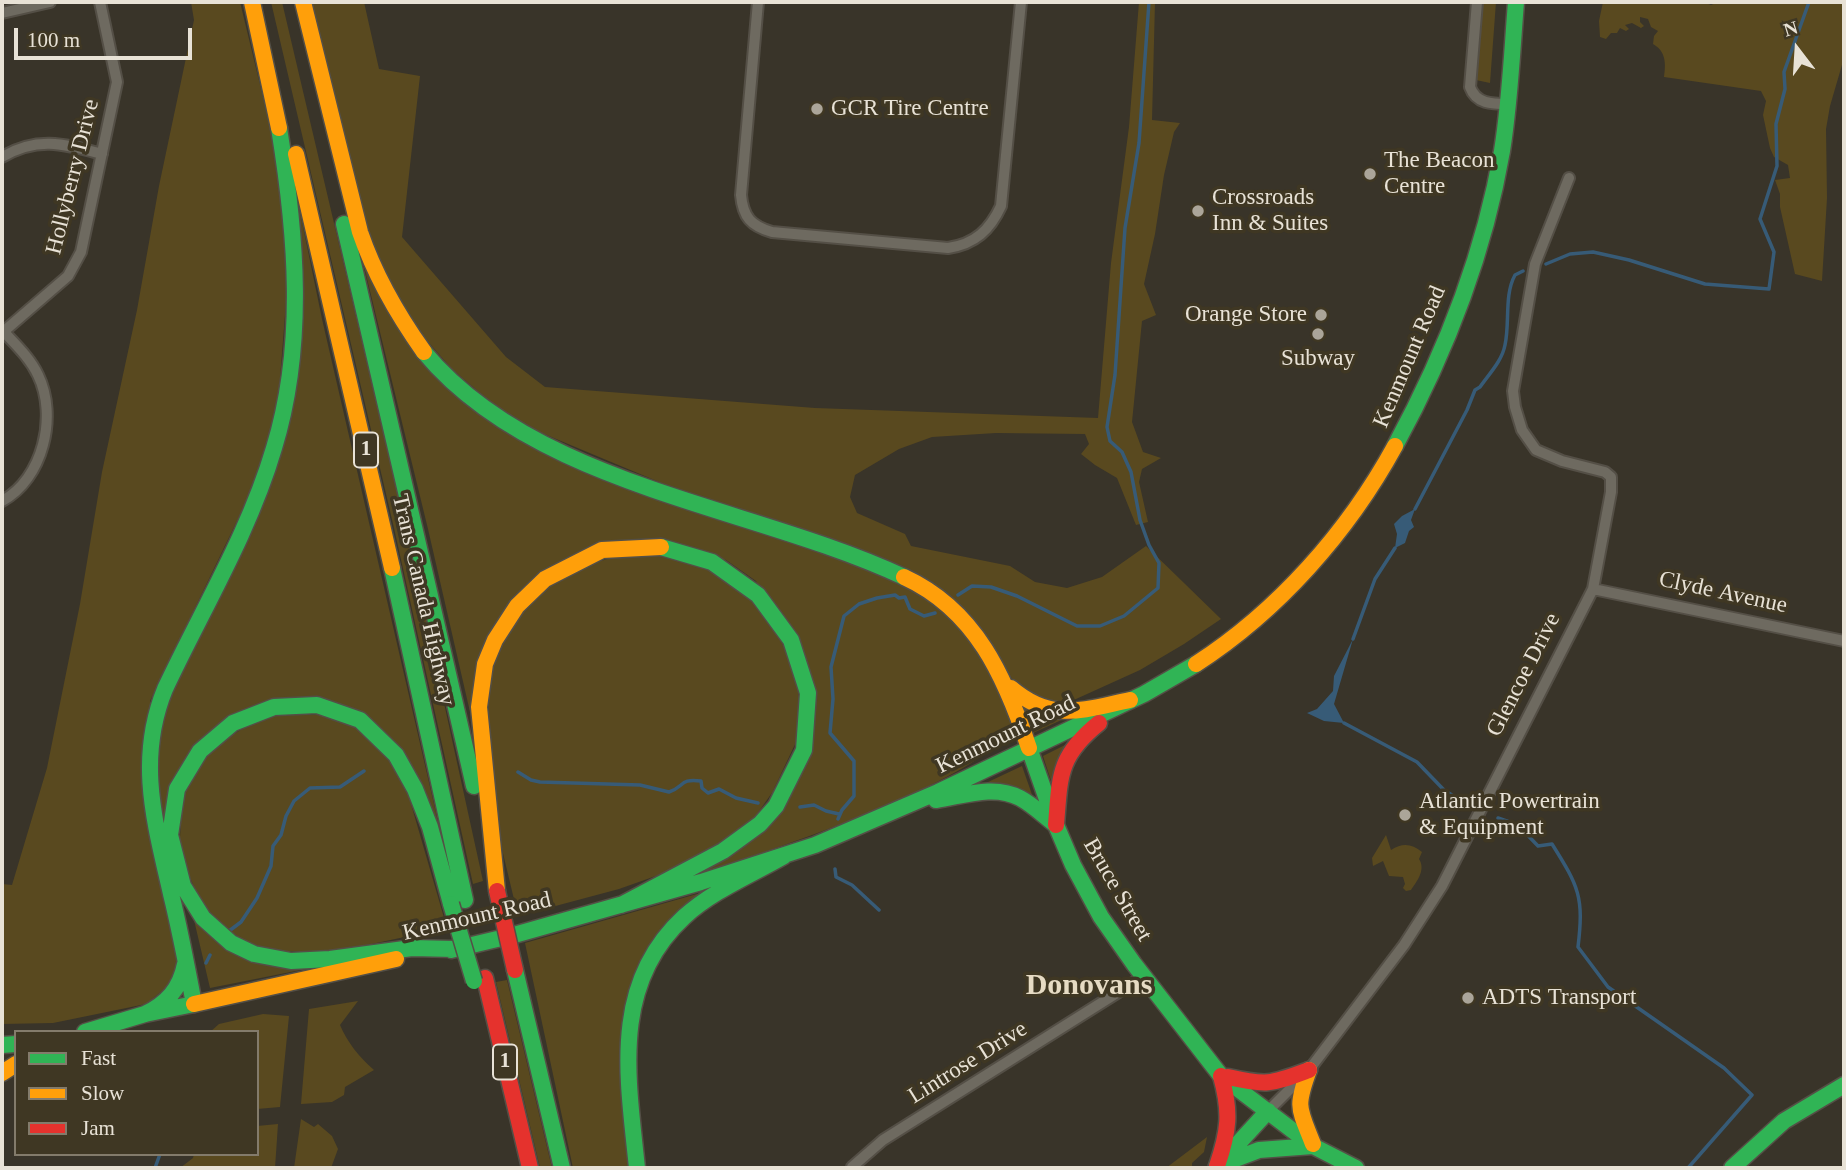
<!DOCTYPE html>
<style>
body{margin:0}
#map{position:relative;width:1846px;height:1170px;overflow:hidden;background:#393429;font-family:Georgia,serif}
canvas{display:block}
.frame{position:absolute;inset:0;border:4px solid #e8e2d6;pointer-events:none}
.legend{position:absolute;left:14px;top:1030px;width:245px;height:126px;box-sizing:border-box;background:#3f3723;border:2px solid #837b6b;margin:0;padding:9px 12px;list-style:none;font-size:21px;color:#e8e2d6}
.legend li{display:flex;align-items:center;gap:14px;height:35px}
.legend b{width:35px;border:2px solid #837b6b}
.north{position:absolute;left:1762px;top:14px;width:70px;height:70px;-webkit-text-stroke:5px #3f3723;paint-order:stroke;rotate:343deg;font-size:19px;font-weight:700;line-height:28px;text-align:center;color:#e8e2d6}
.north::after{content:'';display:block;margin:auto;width:24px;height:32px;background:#e8e2d6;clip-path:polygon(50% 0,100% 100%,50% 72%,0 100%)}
.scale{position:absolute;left:14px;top:28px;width:178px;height:32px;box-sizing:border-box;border:4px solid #e8e2d6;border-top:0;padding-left:9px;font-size:21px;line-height:24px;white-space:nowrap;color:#e8e2d6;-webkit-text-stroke:5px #3f3723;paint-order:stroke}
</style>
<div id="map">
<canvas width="1846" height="1170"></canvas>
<div class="frame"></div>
<ul class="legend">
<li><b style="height:9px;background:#30b455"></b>Fast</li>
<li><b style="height:9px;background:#ff9f0a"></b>Slow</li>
<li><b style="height:9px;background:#e5322d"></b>Jam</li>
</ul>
<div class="north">N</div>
<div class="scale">100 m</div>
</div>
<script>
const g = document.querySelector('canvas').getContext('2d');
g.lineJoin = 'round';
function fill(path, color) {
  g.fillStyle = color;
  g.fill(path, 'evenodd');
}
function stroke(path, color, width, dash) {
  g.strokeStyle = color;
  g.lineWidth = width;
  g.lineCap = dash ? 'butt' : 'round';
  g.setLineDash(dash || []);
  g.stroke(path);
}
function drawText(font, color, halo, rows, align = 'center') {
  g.font = font + ' Georgia,serif';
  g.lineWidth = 7;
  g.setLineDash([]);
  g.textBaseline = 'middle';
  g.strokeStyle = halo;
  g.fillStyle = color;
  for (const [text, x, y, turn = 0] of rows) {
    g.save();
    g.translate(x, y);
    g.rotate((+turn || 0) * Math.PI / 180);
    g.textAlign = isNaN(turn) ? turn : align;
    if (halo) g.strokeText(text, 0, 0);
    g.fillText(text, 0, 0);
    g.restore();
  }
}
fill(new Path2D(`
 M 191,2 L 240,2 L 271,130 L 289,264 L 278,405 L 251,492 L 150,701 L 177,960 L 172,983 L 146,1004 L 53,1023 L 2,1024 L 2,884 L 12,885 L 47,768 L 80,604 L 102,472 L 137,310 L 159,186 L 194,20 Z
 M 271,2 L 282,2 L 405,525 L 483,881 L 473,884 L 394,528 Z
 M 310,2 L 364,2 L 379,69 L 420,76 L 402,237 L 506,357 L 545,387 L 815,408 L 1098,418 L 1111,263 L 1129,127 L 1139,2 L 1155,2 L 1152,120 L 1180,123 L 1174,132 L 1164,175 L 1155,234 L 1144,284 L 1156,315 L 1142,321 L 1132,422 L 1143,452 L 1161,458 L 1142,469 L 1139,482 L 1148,522 L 1136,525 L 1117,478 L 1095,465 L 1081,454 L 1089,444 L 1085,434 L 996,433 L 932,437 L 899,449 L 855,475 L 850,497 L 857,513 L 905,534 L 911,546 L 1010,566 L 1035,582 L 1067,588 L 1102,577 L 1146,546 L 1221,619 L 1184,644 L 1140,670 L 1065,704 L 1048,703 L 1020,690 L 963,609 L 513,421 L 427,348 L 373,255 Z
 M 1483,2 L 1496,2 L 1490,83 L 1476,80 Z
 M 1603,2 L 1703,2 L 1711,5 L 1718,2 L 1844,2 L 1844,58 L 1830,106 L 1826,129 L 1827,198 L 1822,281 L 1795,274 L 1780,207 L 1780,194 L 1775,180 L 1790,178 L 1788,165 L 1774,157 L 1770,148 L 1763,115 L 1766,101 L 1761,91 L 1664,77 C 1666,64 1666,51 1653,44 L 1654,36 L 1658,31 L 1651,27 L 1648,19 L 1640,17 L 1640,22 L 1644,26 L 1641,28 L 1632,23 L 1625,25 L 1629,29 L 1626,31 L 1620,28 L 1617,33 L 1611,33 L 1606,39 L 1600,37 L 1599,21 Z
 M 293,178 L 322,319 L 443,843 L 361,714 L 228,716 L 163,823 L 156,752 L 161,717 L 283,439 Z
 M 360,250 L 373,279 L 507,432 L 903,581 L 974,638 L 1013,726 C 984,780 766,853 703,872 L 749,842 L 814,704 L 756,581 L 726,560 L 652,538 L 518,596 L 473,725 L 428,529 Z
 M 639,550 L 694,560 L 756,598 L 794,664 L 802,718 L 790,767 L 748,827 L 684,866 L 619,889 L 518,916 L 495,820 L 487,683 L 512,622 L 562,572 Z
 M 1020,704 L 1068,717 L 1033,733 Z
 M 312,713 L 355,727 L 387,757 L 409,797 L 447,928 L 334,952 L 274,951 L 243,941 L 204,910 L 179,852 L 183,792 L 205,752 L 263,716 Z
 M 1065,745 L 1055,793 L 1043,756 Z
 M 1022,766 L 1035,803 L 971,790 Z
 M 1386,835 L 1391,850 C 1403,842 1412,844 1422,852 L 1419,859 C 1426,870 1417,881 1411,890 L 1406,891 L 1403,888 L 1405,884 L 1403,877 L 1389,876 L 1383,861 L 1373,866 L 1372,858 Z
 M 718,888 L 638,968 L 634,1168 L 573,1168 L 525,943 Z
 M 194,920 L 311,968 L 210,988 Z
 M 507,980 L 552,1168 L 540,1168 L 496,982 Z
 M 358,1001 L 340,1025 C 347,1042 360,1058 374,1070 L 345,1087 L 344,1095 L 332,1102 L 301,1104 L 309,1009 Z
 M 263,1014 L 289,1016 L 280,1107 L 257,1109 L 257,1032 L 210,1032 L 219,1024 Z
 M 301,1119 L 314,1127 L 318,1124 L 332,1136 L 338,1149 L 331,1168 L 294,1168 Z
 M 278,1124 L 275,1168 L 180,1168 L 193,1158 L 194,1154 L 257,1154 L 257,1126 Z
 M 1207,1137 L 1204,1152 L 1192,1163 L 1192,1168 L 1166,1168 Z`), '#59491f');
fill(new Path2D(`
 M 1415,509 L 1411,520 L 1414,527 L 1409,531 L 1405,543 L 1395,548 L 1397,534 L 1394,524 L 1402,516 Z
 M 1353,639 L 1334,704 L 1344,723 L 1324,721 L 1307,713 L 1317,709 L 1333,691 L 1334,676 Z`), '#375b77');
stroke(new Path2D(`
 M 1546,264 L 1570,254 L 1593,252 L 1629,260 L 1705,284 L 1769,289 L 1774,252 L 1760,219 L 1777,166 L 1776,124 L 1785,89 L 1784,72 L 1809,2
 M 1415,509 L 1467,410 L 1475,390 L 1480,387 C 1489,374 1502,361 1505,345 C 1510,323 1504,295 1515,275 L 1523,271
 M 958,595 L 972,586 L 991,587 L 1017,596 L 1077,626 L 1100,626 L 1124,616 L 1158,588 L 1159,563 L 1149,545 L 1140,520 L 1131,472 L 1122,452 L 1110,441 L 1107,427 L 1115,375 L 1125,228 L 1139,143 L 1149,2
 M 1353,639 L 1375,579 L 1395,548
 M 1344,723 L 1417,762 L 1444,790 L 1463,802
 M 518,772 L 531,780 L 540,782 L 640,785 L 669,792 C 685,787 679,778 701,781 L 702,788 L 708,793 L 719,789 L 736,798 L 758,803
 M 800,807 L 814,805 L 826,811 L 839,814
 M 1498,818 L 1518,825 L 1538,846 L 1552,844 C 1579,887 1584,897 1578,947 L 1608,987 L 1724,1068 L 1752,1095 L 1688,1168
 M 838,819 L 842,810 L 854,796 L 854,761 L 830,733 L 833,699 L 831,667 L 844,616 L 859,604 L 877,598 L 895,595 L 899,598 L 905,597 L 910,609 L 924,616 L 935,613
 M 835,869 L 836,877 L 852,885 L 879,910
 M 229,931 L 241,922 L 257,898 L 271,866 L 273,846 L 281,835 L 286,816 L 294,801 L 310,788 L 340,787 L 364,771
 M 206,963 L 210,955
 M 155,1168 L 160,1154`), '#375b77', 3.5);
const street = new Path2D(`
 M 758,2 L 741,195 C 743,217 751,226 772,232 L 948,248 C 975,244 990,230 1001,206 L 1021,2
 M 1477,2 L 1470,87 C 1476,104 1492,104 1508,104
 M 2,13 L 50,2
 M 2,157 C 38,136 64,144 102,154
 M 2,333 L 68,276 L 81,252 L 117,82 L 100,2
 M 2,501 C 43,479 58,416 38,375 C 30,358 16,345 4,332
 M 1593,589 L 1844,641
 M 1268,1111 L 1309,1070 L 1404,945 L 1442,886 L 1593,589 L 1611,492 L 1611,477 L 1605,472 L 1562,461 L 1536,450 L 1522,430 L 1515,407 L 1513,391 L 1535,264 L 1569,178
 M 852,1167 L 883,1140 L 1144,976`);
const fast = new Path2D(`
 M 344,224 L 474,786
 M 424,352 C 535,486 753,506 904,577
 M 1395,446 C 1445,354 1484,254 1502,151 C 1510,102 1512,52 1516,2
 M 392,568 L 465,900
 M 1029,748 L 1056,825 L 1073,865 L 1101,917 L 1134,964 L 1221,1076 L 1313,1146 L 1356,1168
 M 936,800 C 963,796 994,784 1020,798 C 1033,805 1044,816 1056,825
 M 451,904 L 430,827 L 415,789 L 396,755 L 360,720 L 317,705 L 274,707 L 233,723 L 200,751 L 177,789 L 170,835 L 183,886 L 203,918 L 231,943 L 254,954 L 291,961 L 330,959 L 412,948 L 454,949
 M 621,905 L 723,851 L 760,824 L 776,806 L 804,750 L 808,693 L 791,640 L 758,595 L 712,562 L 661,547
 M 451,950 L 514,935 L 701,882 L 815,845 L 938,792 L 1144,694 L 1196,664
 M 515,970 L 562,1168
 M 194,1004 C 187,967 180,930 171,894 C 155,823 136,760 165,689 C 202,610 249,533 274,448 C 306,344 296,233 279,128
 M 145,1014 C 167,1003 180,989 185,964
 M 85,1032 L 145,1014 L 194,1004
 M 2,1045 L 16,1044
 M 1223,1160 L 1268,1111
 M 1217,1166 L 1259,1150 L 1313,1146
 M 637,1168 C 628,1079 610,985 684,917 C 712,891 751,875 784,856
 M 1732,1168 L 1784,1121 L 1844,1085`);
const slow = new Path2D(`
 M 252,2 L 279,128
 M 303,2 L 360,232 C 375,276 397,314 424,352
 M 296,154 L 392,568
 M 904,577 C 976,610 1005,677 1029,748
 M 1196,664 C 1278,611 1348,532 1395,446
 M 1011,688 C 1052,723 1082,710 1130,700
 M 497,891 L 479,707 L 485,664 L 495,640 L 517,606 L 545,579 L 602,550 L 661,547
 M 194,1004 L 396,959
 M 1309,1070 C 1295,1108 1299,1108 1313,1144
 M 2,1073 L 16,1064`);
const jam = new Path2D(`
 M 1056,825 C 1060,776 1058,756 1099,723
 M 485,978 L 530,1168
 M 1228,1077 C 1268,1086 1271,1084 1309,1070
 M 1217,1166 C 1229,1131 1231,1112 1221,1076`);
stroke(street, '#544f46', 14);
stroke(fast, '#544f46', 19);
stroke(slow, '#544f46', 19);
stroke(jam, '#544f46', 19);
stroke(street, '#6e6a60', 10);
stroke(fast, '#30b455', 16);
stroke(slow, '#ff9f0a', 16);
stroke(jam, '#e5322d', 16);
const fastBridge = new Path2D(`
 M 451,904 L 474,981`);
const jamBridge = new Path2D(`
 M 497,891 L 515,970`);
stroke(fastBridge, '#544f46', 19, []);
stroke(jamBridge, '#544f46', 19, []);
stroke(fastBridge, '#30b455', 16);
stroke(jamBridge, '#e5322d', 16);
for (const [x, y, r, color] of [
 [817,109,7,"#aba599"],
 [1370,174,7,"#aba599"],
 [1198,211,7,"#aba599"],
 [1321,315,7,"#aba599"],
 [1318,334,7,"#aba599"],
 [1405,815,7,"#aba599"],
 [1468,998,7,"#aba599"]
]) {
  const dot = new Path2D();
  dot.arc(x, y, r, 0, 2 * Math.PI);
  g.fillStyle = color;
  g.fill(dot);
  stroke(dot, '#3f3723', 2.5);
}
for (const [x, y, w] of [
 [366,450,24],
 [505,1062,24]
]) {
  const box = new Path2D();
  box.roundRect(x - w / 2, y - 17.5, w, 35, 5);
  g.fillStyle = '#3f3723';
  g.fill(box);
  stroke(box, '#e8e2d6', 2);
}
drawText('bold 21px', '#e8e2d6', null, [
 ["1",366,450],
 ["1",505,1062]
]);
drawText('23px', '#e8e2d6', '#3f3723', [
 ["GCR Tire Centre",831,109],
 ["The Beacon",1384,161],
 ["Centre",1384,187],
 ["Crossroads",1212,198],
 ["Inn & Suites",1212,224],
 ["Orange Store",1307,315,"right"],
 ["Subway",1318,359,"center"],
 ["Atlantic Powertrain",1419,802],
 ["& Equipment",1419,828],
 ["ADTS Transport",1482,998]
], 'left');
drawText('23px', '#e8e2d6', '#3f3723', [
 ["Hollyberry Drive",73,177,-76],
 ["Kenmount Road",1410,357,-67],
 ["Clyde Avenue",1723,593,12],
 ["Trans Canada Highway",423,600,77],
 ["Glencoe Drive",1524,675,-63],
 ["Kenmount Road",1006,735,-26],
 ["Bruce Street",1117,890,60],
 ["Kenmount Road",477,917,-13],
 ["Lintrose Drive",968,1063,-32]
]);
drawText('bold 30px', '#e6dbc4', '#3f3723', [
 ["Donovans",1089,986]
]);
</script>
